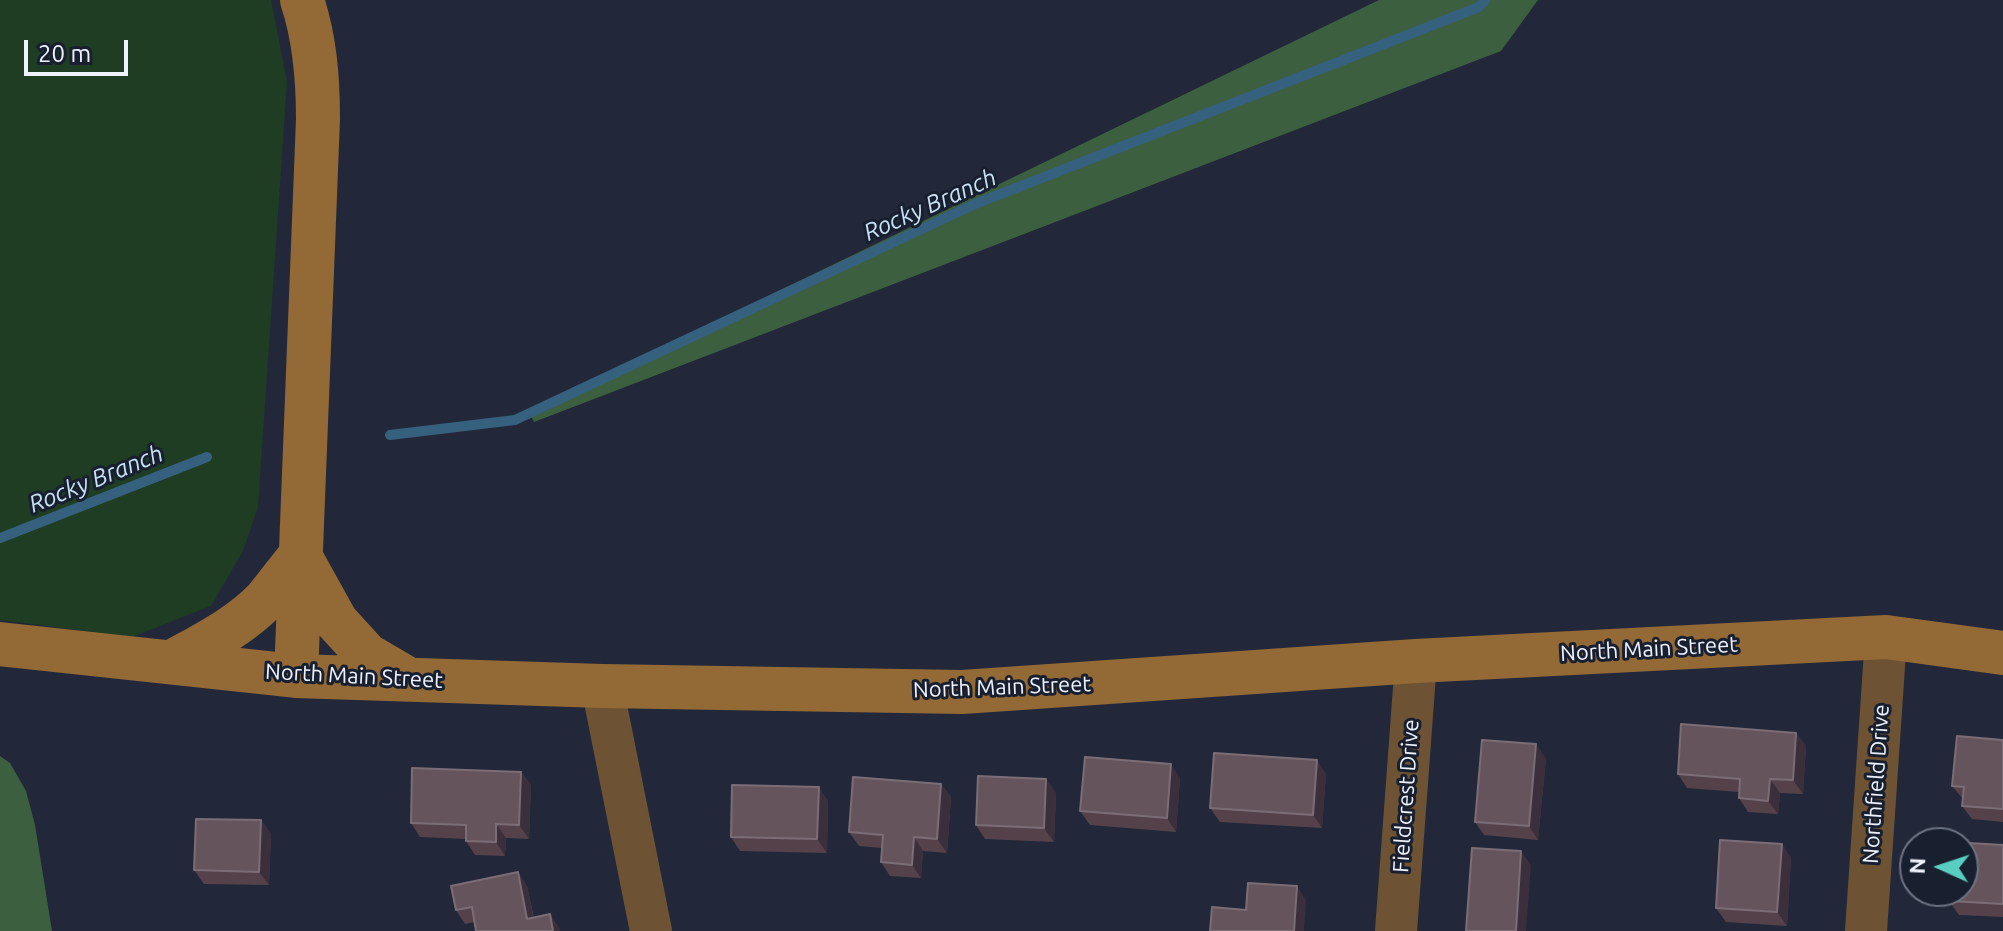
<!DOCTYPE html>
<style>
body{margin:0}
#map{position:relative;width:2003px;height:931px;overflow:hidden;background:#22283a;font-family:Ubuntu,sans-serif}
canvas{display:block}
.north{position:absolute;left:1899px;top:827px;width:80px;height:80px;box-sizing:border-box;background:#181f2f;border:2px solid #6d7381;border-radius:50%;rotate:273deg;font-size:22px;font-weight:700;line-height:32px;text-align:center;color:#edf2fd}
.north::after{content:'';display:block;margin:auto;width:28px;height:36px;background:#58cec0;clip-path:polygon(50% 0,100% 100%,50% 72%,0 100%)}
.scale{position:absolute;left:24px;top:40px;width:104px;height:36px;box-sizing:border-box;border:4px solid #edf2fd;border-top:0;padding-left:10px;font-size:24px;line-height:28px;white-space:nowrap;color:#edf2fd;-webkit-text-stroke:6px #181f2f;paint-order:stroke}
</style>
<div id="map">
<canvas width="2003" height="931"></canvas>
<div class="north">N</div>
<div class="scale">20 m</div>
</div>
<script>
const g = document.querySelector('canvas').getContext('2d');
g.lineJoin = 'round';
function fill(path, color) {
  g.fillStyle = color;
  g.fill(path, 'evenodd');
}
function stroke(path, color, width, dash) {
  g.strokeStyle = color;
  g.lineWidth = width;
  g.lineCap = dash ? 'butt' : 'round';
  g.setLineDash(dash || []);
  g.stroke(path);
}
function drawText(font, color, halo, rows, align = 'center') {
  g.font = font + ' Ubuntu,sans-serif';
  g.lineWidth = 6;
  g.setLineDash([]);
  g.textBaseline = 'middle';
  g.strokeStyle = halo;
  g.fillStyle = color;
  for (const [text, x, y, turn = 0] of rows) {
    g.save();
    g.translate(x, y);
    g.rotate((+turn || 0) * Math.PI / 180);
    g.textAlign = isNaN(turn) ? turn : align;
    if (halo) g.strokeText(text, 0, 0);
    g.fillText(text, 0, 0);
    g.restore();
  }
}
fill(new Path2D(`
 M 0,0 L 271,0 L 287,82 L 258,507 L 243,551 L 211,606 L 132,637 L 0,620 Z`), '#1e3d22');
fill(new Path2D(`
 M 1379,0 L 1538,0 L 1501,51 L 534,422 L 529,412 Z
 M 0,756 L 10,763 L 26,791 L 35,825 L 52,931 L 0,931 Z`), '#3b5f3f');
stroke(new Path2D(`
 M 390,435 L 515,420 L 975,204 L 1479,7 L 1485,0
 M 0,538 L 207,457`), '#36617e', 10);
stroke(new Path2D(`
 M 602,686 L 651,931
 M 1396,931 L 1416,661
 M 1866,931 L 1886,637`), '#6d5334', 42);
stroke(new Path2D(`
 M 0,644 L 296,676 L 602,686 L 962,692 L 1416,661 L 1886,637 L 2003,653
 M 172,662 C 204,644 239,627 265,600 C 277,586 288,570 300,556 L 336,621 L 367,655 L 408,679
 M 296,676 L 318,119 C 318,78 315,39 302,0`), '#936a36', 44);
fill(new Path2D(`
 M 1796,733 L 1806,746 L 1803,794 L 1780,793 L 1778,814 L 1748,812 L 1739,798 L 1739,792 L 1687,788 L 1678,774 Z
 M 2003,740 L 2003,822 L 1972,819 L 1962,806 L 1963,799 L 1952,786 Z
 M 1546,758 L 1538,840 L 1484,835 L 1475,822 Z
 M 521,772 L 531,785 L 529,839 L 506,838 L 505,856 L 475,855 L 466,841 L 466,839 L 420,837 L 411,823 Z
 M 1326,774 L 1322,828 L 1220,822 L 1210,808 Z
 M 1180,778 L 1176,832 L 1090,825 L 1080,811 Z
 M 941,784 L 951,797 L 947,853 L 923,851 L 921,878 L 890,876 L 881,862 L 882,848 L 859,846 L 849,832 Z
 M 1056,793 L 1054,842 L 985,839 L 976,825 Z
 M 828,801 L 827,853 L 740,851 L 731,837 Z
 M 261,820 L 271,834 L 269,885 L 204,884 L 194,870 Z
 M 1782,844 L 1791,858 L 1787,926 L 1726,922 L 1716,908 Z
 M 2003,845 L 2003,917 L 1959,915 L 1949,901 Z
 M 518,872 L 527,886 L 534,918 L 550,914 L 559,928 L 560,931 L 476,931 L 475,922 L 465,924 L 456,910 Z`), '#55414a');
fill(new Path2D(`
 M 1796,733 L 1806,746 L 1803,794 L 1793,780 Z
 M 1536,744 L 1546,758 L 1538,840 L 1529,826 Z
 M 1317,760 L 1326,774 L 1322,828 L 1313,815 Z
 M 1171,764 L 1180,778 L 1176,832 L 1167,818 Z
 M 521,772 L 531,785 L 529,839 L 519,825 Z
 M 1046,779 L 1056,793 L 1054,842 L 1044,828 Z
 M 1770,779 L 1780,793 L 1778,814 L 1768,801 Z
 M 941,784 L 951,797 L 947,853 L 937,839 Z
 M 819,787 L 828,801 L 827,853 L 817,839 Z
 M 261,820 L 271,834 L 269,885 L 259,872 Z
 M 496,824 L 506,838 L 505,856 L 496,842 Z
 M 914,837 L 923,851 L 921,878 L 912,865 Z
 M 1782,844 L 1791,858 L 1787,926 L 1777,912 Z
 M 1521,851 L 1531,865 L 1526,931 L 1516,931 Z
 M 518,872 L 527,886 L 536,931 L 527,919 Z
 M 1297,886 L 1306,900 L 1304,931 L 1294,931 Z
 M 550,914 L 559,928 L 560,931 L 553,931 Z`), '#3a2f3b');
const building = new Path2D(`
 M 1681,724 L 1796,733 L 1793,780 L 1770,779 L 1768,801 L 1739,798 L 1740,779 L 1678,774 Z
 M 1957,736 L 2003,740 L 2003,809 L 1962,806 L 1964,787 L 1952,786 Z
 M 1482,740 L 1536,744 L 1529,826 L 1475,822 Z
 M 1214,753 L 1317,760 L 1313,815 L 1210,808 Z
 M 1085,757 L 1171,764 L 1167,818 L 1080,811 Z
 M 412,768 L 521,772 L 519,825 L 496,824 L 496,842 L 466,841 L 466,825 L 411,823 Z
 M 978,776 L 1046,779 L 1044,828 L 976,825 Z
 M 853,777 L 941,784 L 937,839 L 914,837 L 912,865 L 881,862 L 883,835 L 849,832 Z
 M 732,785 L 819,787 L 817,839 L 731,837 Z
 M 196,819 L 261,820 L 259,872 L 194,870 Z
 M 1720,840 L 1782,844 L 1777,912 L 1716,908 Z
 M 1952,842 L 2003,845 L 2003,904 L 1949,901 L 1950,891 L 1963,891 L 1963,843 L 1952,843 Z
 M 1472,848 L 1521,851 L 1516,931 L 1466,931 Z
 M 518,872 L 527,919 L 550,914 L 553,931 L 476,931 L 472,907 L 456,910 L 451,886 Z
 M 1248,883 L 1297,886 L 1294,931 L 1210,931 L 1212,907 L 1246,910 Z`);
fill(building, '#66545d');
stroke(building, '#7b6d76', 2);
drawText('22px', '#edf2fd', '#181f2f', [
 ["North Main Street",1649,649,-3],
 ["North Main Street",354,676,3],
 ["North Main Street",1002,687,-2],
 ["Northfield Drive",1876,784,-86],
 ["Fieldcrest Drive",1406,796,-86]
]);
drawText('italic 24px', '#c7e2f5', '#181f2f', [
 ["Rocky Branch",930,205,-24],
 ["Rocky Branch",96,479,-22]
]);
</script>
